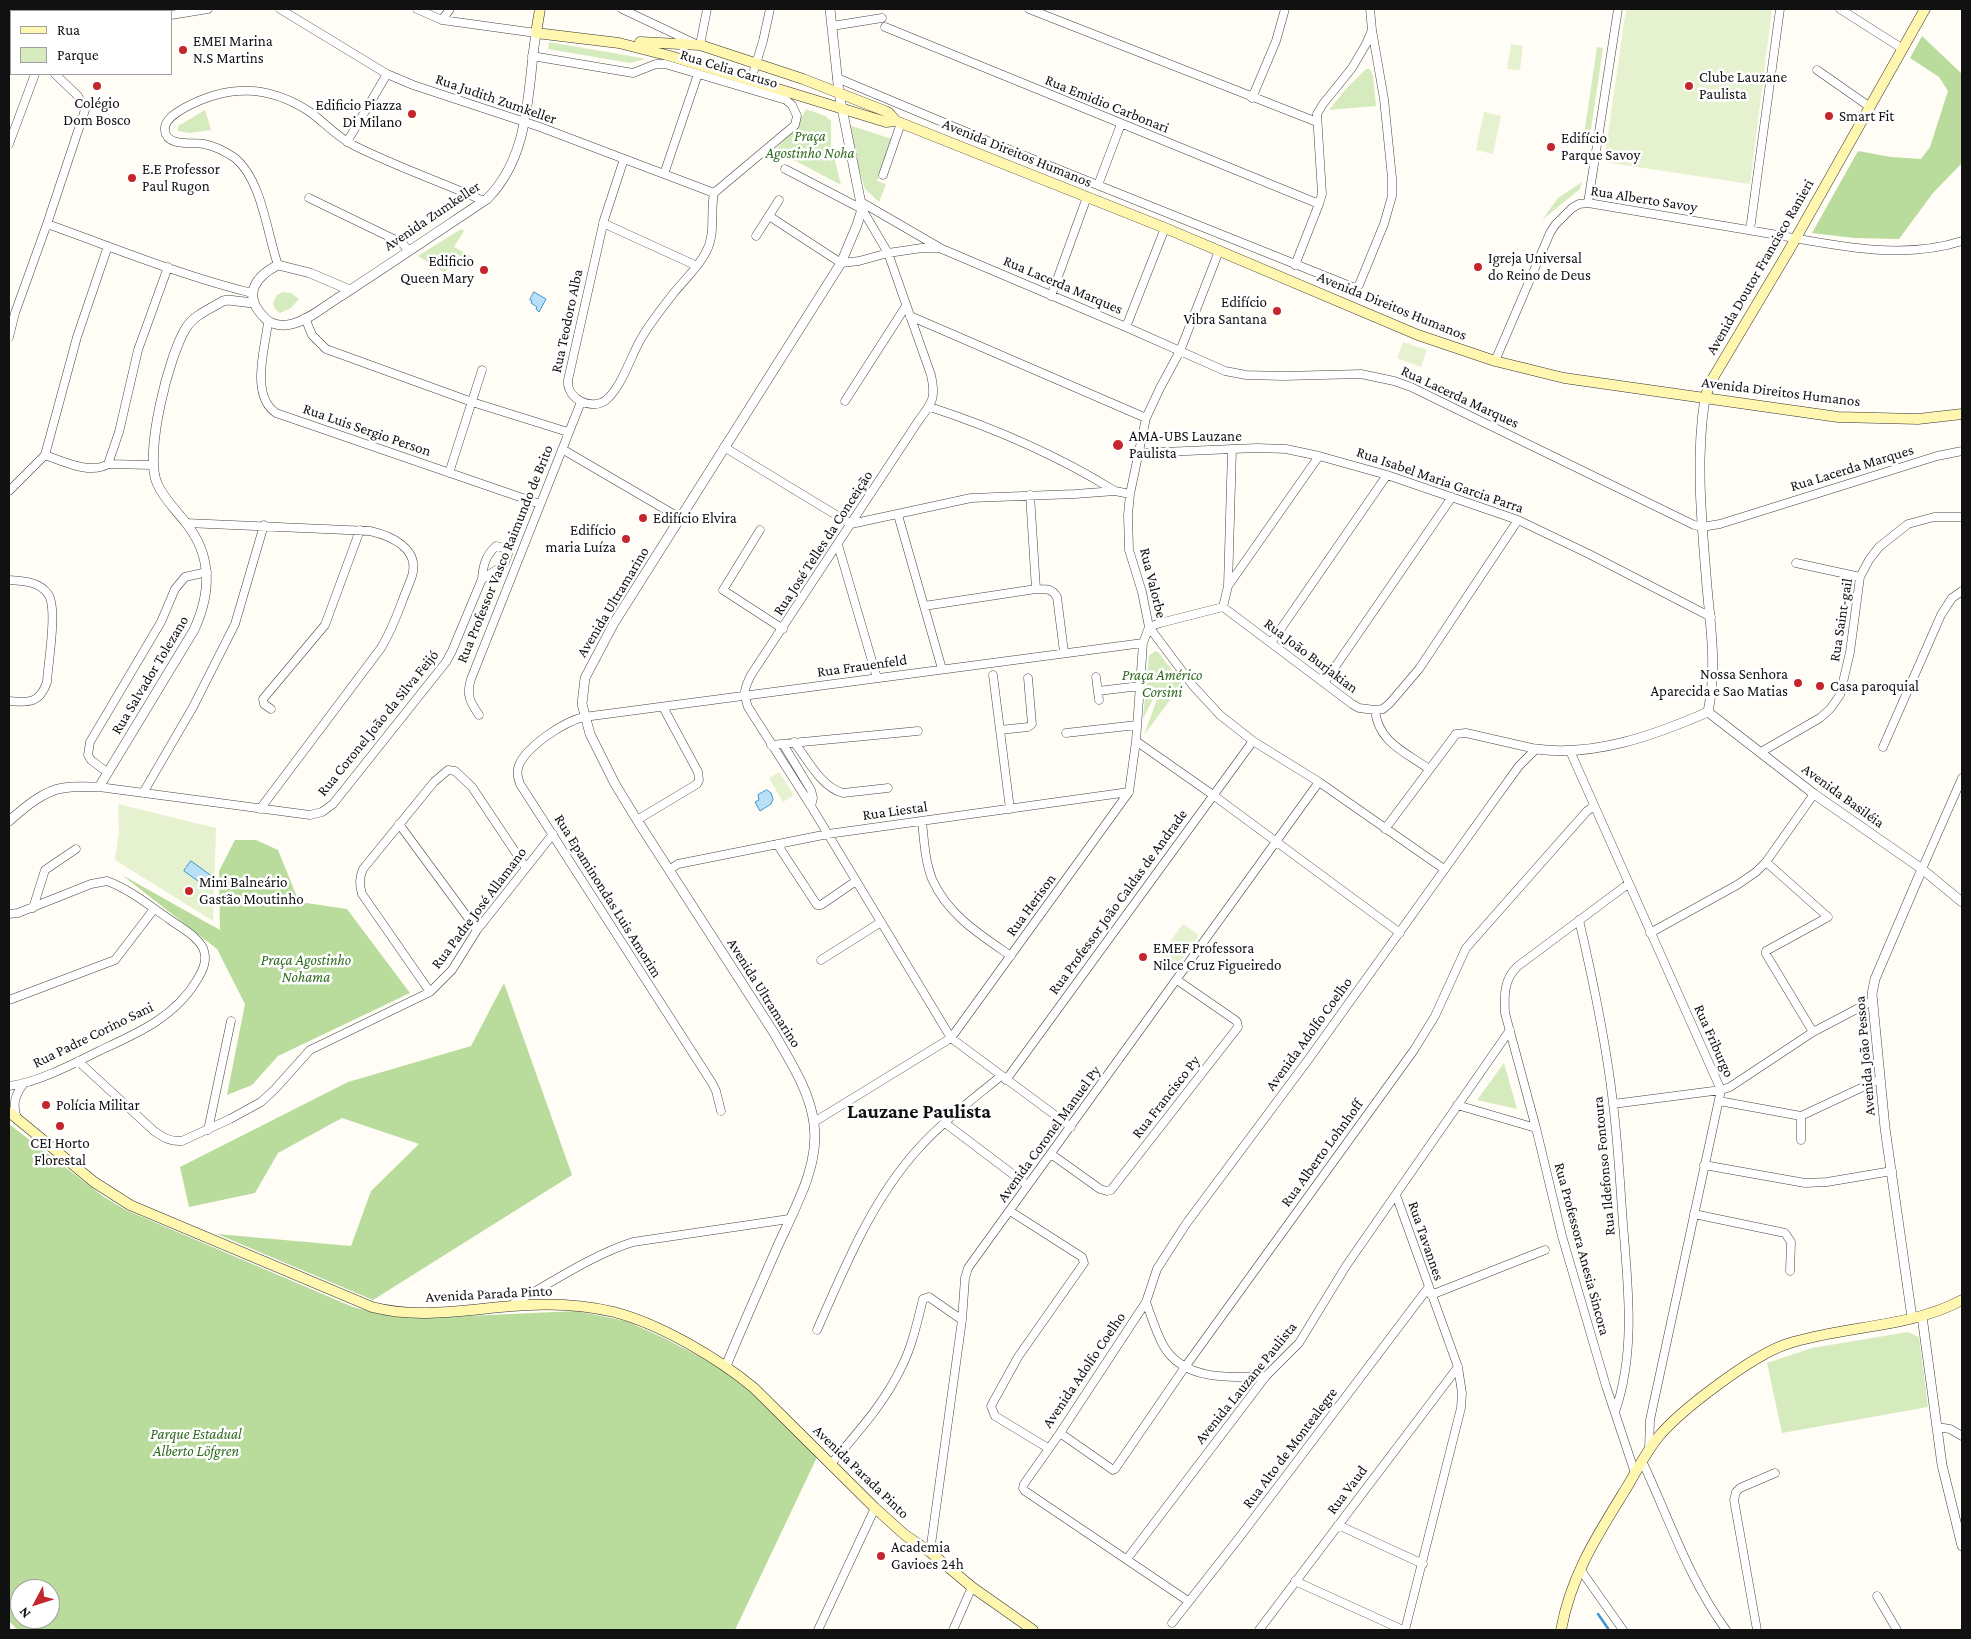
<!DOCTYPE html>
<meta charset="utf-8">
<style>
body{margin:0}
#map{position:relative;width:1971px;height:1639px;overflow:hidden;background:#fffdf5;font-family:"Crimson Pro",serif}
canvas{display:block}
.frame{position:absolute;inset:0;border:10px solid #111;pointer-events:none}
.legend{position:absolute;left:10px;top:10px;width:162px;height:65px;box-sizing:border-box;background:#fff;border:1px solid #a0a0a0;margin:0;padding:6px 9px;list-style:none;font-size:15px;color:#111}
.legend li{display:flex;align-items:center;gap:10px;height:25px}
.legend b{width:25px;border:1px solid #a0a0a0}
.north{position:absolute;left:10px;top:1579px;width:50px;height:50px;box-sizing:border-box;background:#fff;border:1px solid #a0a0a0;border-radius:50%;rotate:230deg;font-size:14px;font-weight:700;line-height:20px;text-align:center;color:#111}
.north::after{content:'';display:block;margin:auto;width:18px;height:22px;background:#c4262e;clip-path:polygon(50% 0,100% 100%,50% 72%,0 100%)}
</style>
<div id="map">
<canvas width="1971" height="1639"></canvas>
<div class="frame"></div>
<ul class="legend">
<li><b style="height:6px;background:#fff6b0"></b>Rua</li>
<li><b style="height:14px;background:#d5ebbd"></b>Parque</li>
</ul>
<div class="north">N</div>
</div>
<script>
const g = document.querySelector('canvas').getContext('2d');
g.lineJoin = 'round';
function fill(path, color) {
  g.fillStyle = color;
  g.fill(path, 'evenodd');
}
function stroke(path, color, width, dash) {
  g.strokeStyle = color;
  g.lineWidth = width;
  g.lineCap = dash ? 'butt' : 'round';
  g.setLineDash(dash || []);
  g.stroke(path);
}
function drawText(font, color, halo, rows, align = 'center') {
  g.font = font + ' "Crimson Pro",serif';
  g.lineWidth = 5;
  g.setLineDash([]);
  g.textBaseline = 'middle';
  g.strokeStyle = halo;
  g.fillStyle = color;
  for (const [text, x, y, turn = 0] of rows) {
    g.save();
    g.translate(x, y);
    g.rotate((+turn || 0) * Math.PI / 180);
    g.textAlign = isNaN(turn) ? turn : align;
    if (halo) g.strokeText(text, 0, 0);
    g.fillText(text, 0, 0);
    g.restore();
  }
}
fill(new Path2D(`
 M 549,42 L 636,57 L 646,59 L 630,63 L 548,49 Z
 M 1597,47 L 1603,48 L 1590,136 L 1584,135 Z
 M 1366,69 L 1370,69 L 1373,76 L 1376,106 L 1329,110 L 1345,90 Z
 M 806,109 L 825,116 L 831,121 L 831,145 L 841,185 L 775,150 L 796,128 Z
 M 205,110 L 211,130 L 190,133 L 178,131 L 178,126 Z
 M 849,125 L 892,139 L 877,181 L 886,184 L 879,202 L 865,189 L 853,149 Z
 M 1582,182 L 1580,189 L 1542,220 L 1558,198 Z
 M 461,229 L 464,231 L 454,247 L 472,257 L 469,262 L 457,254 L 449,255 L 445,262 L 450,265 L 445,273 L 418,256 Z
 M 283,292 L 291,293 L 299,299 L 291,308 L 280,313 L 275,309 L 273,303 L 277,295 Z
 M 1155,651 L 1159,653 L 1182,684 L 1144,735 L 1157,699 L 1154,697 L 1143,719 L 1149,656 Z
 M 1504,1063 L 1517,1109 L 1477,1100 Z
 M 1908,1332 L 1919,1337 L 1928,1407 L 1782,1433 L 1767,1363 L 1812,1348 Z`), '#d5ebbd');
fill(new Path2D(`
 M 1922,36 L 1962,74 L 1962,163 L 1933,193 L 1899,239 L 1854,238 L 1812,233 L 1858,151 L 1891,157 L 1921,159 L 1930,147 L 1948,91 L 1939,77 L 1910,58 Z
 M 235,840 L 256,840 L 278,850 L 299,902 L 347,909 L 410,993 L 278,1056 L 252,1085 L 227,1095 L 245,1004 L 217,949 L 122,875 L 220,930 L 219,871 Z
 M 504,983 L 572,1175 L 373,1300 L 217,1234 L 351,1246 L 371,1191 L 419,1144 L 342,1118 L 278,1153 L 255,1193 L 189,1207 L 180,1167 L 348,1082 L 471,1046 Z
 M 9,1124 L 104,1197 L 126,1210 L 353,1307 L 388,1316 L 423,1318 L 577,1311 L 626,1321 L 664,1338 L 725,1370 L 749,1389 L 818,1455 L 735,1630 L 18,1630 L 9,1621 ZM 20,1589 L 50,1589 L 50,1619 L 20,1619 Z`), '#b9dc9c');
fill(new Path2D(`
 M 1626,9 L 1772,9 L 1750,184 L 1604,162 Z
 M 1511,44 L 1523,46 L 1520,70 L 1507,69 Z
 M 1484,112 L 1501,116 L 1493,154 L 1476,150 Z
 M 1403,342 L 1427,350 L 1421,367 L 1397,358 Z
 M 779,772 L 794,795 L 783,802 L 769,778 Z
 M 118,804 L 216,828 L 213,921 L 115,860 L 119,831 Z
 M 1183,924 L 1199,935 L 1177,966 L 1161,954 Z`), '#e6f2cf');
const water = new Path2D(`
 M 534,292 L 546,299 L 539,312 L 536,309 L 537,307 L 531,303 L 532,301 L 530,300 Z
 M 767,790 L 771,793 L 773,799 L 771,804 L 760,811 L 755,802 L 759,800 L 758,795 Z
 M 191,861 L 213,877 L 205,886 L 184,871 Z`);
fill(water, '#b9e0f7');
stroke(water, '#3f96cf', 1);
stroke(new Path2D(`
 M 1598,1614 L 1609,1630`), '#3f96cf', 2.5);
const minor = new Path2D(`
 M 280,9 L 387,74 L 413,85 L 540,127 L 714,193
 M 417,9 L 442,20 L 536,33
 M 622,9 L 696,44
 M 1029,9 L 1317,122
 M 1840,9 L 1903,49
 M 32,11 L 34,9
 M 106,11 L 108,9
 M 171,15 L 208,9
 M 442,20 L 450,9
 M 832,26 L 882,18
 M 885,27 L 1319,204
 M 9,31 L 11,33
 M 700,45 L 707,9
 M 532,56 L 633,73 L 656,64 L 665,64 L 786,100 L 792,105 L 797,116 L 795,125 L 714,193
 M 1817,70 L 1870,107
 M 55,74 L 78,96 L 85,110 L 47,224 C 115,248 182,276 252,293
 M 837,78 L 995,144 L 1355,288 L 1359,285 L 1384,224 L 1392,196 L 1392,178 L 1384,99 L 1372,30
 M 751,80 L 763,41 L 770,9
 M 1252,98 L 1276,41 L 1285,9
 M 347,142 L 387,74
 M 9,144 L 35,74
 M 624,159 L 604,220 L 568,380 C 566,399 592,411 606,400 C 622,387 631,355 642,337 C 651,322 662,308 673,294 C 684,280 698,268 706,252 C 716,234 710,213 714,193
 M 785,169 L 862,209 L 888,253 L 931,375 C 936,397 933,402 919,420 L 751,675 C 744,689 743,693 748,707 L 811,806 L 951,1038 L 1071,1127
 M 664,174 L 698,74
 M 883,175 L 901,123
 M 1098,185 L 1121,124
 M 309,198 L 402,243 L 409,251
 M 861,202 L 942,249 L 1126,327 L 1225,371 L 1246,375 L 1283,376 L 1361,374 L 1394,381 L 1411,387 L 1694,525 L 1702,527 L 1720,524 L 1937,456 L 1962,451
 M 1588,203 L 1618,9
 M 769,216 L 841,263 L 859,261 L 888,253 L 922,248 L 940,248
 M 603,223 L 697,266
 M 1750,230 L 1780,9
 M 756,236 L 779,200
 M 1219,251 L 1180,351 L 1160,388 L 1146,418 L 1130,494 L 1128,515 L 1129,550 L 1142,592 L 1149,627 L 1194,687 L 1220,715 L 1253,741 L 1319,782 L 1444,869
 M 278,265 C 267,234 262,180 235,158 C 226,152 215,146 204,144 C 193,142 167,147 165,131 C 163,120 177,112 186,107 C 229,84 269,85 310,112 C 325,123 338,138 355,146 C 397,167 441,182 484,201
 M 1295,265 L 1319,204 L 1322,194 L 1317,114 L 1323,104 L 1352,68 L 1366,44 L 1372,30 L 1370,9
 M 1051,296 L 1087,197
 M 910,316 L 1146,418
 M 305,318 L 312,335 L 326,349 L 472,402 L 568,432
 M 268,322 C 265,349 250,395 276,413 L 540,504
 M 1126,327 L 1165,228
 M 9,337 L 15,313 L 47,224
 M 1495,361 L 1550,233 L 1555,225 L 1572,208 L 1579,204 L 1588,203 C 1645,213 1703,222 1760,232 C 1825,243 1898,262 1962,241
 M 845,401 L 906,306
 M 930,407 C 994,428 1057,455 1115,491
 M 724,447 L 851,524 L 971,498 L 1075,494 L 1115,491 L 1130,494
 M 562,449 L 680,518
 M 1139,453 L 1257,448 L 1286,449 L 1319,456 L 1387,475 L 1518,520 L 1589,554 L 1711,617
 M 45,455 C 62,461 91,475 108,464
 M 152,465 L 108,464 L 119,432 L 138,350 L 168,267
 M 449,473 L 482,370
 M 9,491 L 45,455 L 77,337 L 108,246
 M 1030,495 L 1036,589
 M 898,515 L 942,669
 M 186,523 L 370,531 C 392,536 420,549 412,576 C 409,585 405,593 402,602 C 396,618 390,633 381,648 L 260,809
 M 760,530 L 723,590 L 783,629
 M 838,545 L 877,678
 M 1796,563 L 1860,577
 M 9,580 C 22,581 39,581 48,594 C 58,608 48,663 47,682 C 40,703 29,703 9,701
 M 1228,586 L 1319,456
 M 924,606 L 1036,589 C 1045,589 1052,588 1057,597 L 1064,652
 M 1223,607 L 1228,586 L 1232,449
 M 1149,627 L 1160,623 L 1223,607 L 1352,704 L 1359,708 L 1375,710 L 1383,709 L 1390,703 L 1419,669 L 1518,520
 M 1271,643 L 1387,475
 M 993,675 L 1010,809
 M 1096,677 L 1099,700
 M 1324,683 L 1452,497
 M 1098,691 L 1140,686
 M 271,709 L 264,704 L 263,699 L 325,625 L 360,530
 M 1375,710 C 1378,742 1405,752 1429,769
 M 479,715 C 470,702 466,695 471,679 L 581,402
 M 1000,730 L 1028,727 L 1032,724 L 1028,678
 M 1066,733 L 1137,725
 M 1136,741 L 1213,795 L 1400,933
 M 794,742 C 808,760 821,787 843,793 L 888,788
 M 783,744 L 811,790 L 813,798 L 811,806
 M 771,745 L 918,731
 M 1883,747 L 1941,615 L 1952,598 L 1962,591
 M 1570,751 L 1721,1090 L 1650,1420 L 1649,1449
 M 1761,752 L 1820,718 L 1830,709 L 1840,695 L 1850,652 L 1860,577 L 1869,560 L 1879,547 L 1908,524 L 1934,517 L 1962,517
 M 108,773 L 91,760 L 88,755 L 90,742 L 161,622 L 175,589 L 185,577 L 207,572
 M 99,787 L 310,815 L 322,812 L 333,804 L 446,662 L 452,651 L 482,579 C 483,565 486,555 496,546 L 504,548 L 508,554 L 505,562 L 501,567 L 482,579
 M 143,793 L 193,707 L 235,624 L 264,525
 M 637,820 L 697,784 L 699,780 L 698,772 L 663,707
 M 922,821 C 924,840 925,861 932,879 C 948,915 979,934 1011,956
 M 399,824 L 477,930
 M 1385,829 L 1456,734 L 1466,733 L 1536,749
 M 777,844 L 817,905 L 821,905 L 856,881
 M 1766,862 L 1828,917 L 1766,951 L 1766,954 L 1813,1032
 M 1922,869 L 1962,778
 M 669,870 L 678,864 L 828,834 L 1129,792
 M 1628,884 L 1518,966 C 1504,979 1504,994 1505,1013 L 1536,1128 L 1562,1236 L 1606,1386 L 1635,1473
 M 33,908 L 45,870 L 76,849
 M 9,914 L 18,913 L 91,884 L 107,881 C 129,889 150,906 169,919 C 180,927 196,935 203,948 C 208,960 203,970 197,980 C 175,1017 138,1033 101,1050 C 75,1063 37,1083 9,1086
 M 1579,920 C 1593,980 1606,1041 1613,1103 C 1618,1143 1620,1184 1623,1224 C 1628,1286 1636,1352 1615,1412
 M 1650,933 L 1737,885 L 1756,872 L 1766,862 L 1814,794
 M 821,960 L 881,922
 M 430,992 L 362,894 C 359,885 359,878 363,869 L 434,782 L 448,770 L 455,771 L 472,787 L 526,868
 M 9,1000 L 115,960 L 154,909
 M 78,1061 L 154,1131 C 163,1137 170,1142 182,1141 L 230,1119 L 261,1102 L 275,1089 L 310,1050 L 430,992 L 452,970 L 477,930 L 553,834
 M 1006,1080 L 1253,741
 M 1719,1101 L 1801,1116 L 1880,1079
 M 1613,1104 L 1721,1090 L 1730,1087 L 1813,1032 L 1872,1001
 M 1457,1105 L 1536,1128
 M 721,1111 L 716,1091 L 712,1083 L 520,784 C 518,778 516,772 519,765 C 527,746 565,721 584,717 L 1143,643
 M 17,1118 C 12,1104 15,1095 24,1083
 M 814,1122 L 951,1038 L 1129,792 L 1136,741 L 1143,643 L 1149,627
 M 945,1123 L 1027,1185
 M 208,1130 L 231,1021
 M 1801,1140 L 1801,1116
 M 1051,1154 L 1100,1189 L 1107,1191 L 1111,1190 L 1238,1027 L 1237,1022 L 1235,1020 L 1177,980
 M 1704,1165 L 1805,1183 L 1827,1182 L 1892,1171
 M 1396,1195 L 1458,1367 L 1462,1393 L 1461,1408 L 1405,1630
 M 1010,1211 L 1082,1257 L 1084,1263 L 1018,1357 L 991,1406 L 995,1416 L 1048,1448
 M 1694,1214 L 1785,1233 L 1791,1242 L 1790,1271
 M 1431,1295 L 1545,1250
 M 1146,1302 C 1151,1316 1156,1332 1163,1345 C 1183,1381 1230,1378 1266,1376
 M 513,1304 C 551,1283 592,1255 633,1242 L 789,1219
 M 817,1330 C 845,1267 871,1201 918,1149 C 942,1122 973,1099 1001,1076
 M 1937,1427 L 1950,1429 L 1962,1436
 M 1060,1433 L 1113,1470 L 1115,1469 L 1185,1367 L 1414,1050 L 1435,1016 L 1466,948 L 1587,811 L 1594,806
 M 1642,1461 C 1669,1518 1688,1578 1726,1630
 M 831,1464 C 856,1434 884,1404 901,1368 C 912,1347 917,1323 923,1299 L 929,1297 L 962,1320
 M 1338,1525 L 1423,1564
 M 930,1552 L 962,1320 L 965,1278 L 968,1268 L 1319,782
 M 1127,1559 L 1266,1376 L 1299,1343 L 1346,1266 L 1510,1030
 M 1580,1569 L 1623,1630
 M 1295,1581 L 1403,1630
 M 1877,1596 L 1897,1630
 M 1188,1601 L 1025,1491 L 1023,1488 L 1024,1484 L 1060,1433 L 1146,1302 L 1157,1269 L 1186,1224 L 1308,1060 L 1490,806 L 1519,766 L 1536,749
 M 1172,1623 L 1242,1534 L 1428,1288
 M 818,1630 L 875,1508
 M 953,1630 L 972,1587
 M 1259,1630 L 1458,1367
 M 1757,1630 L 1734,1500 L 1736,1492 L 1740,1488 L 1775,1473`);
const tertiary = new Path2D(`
 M 350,290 L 310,273 L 278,265 C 256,276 243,294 262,315 C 269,324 280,327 292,324 C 309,320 326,305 341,296 C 390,264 439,231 487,199 C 531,155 527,90 536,33
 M 1705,398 C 1695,460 1702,525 1707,587 C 1711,631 1717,668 1708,712
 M 1708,712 L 1814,794 L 1922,869 L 1962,902
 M 1536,749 C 1595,757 1655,735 1708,712
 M 9,821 C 24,808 43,791 63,788 C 75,786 87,787 99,787 L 194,630 C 211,593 213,557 186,523 C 176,510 163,498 157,483 C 144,453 169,355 186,328 C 194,315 210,309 223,301 L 228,300 L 253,303
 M 1922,1316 L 1942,1465 L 1962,1546
 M 1912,1318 L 1885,1128 L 1872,994 L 1875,979 L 1922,869
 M 726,1366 C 742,1327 759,1289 776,1250 C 793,1211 820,1167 814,1124 C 810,1091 790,1061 774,1033 L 637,820 L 615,784 L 590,734 L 582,704 L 585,678 L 614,623 L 841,263 L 857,225 L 862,209 L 839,93 L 830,9`);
const secondary = new Path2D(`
 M 540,9 L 536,33 L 619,43 L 670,56 L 886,122 L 896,121 L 1165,228 L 1418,335 L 1495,361 L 1564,378 L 1838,417 L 1918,419 L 1962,414
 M 640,42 L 700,45 L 803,79 L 885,111 L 889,113 L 896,121
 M 1705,398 L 1710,383 L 1788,252 L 1925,9
 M 9,1112 L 94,1182 L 130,1205 L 372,1307 C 418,1319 464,1310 512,1306 C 545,1303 581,1304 614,1312 C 660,1324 718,1358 754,1388 L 875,1508 L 905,1535 L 930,1552 L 972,1587 L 1033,1630
 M 1561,1630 C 1571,1575 1598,1534 1627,1487 C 1637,1470 1646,1452 1659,1436 C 1682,1409 1753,1355 1787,1344 C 1844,1325 1908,1329 1962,1300`);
stroke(minor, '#444', 9);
stroke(tertiary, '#444', 10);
stroke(secondary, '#333', 11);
stroke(minor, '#fff', 8);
stroke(tertiary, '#fff', 9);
stroke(secondary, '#fff6b0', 10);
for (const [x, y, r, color] of [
 [183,50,5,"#c4262e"],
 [97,86,5,"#c4262e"],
 [1689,86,5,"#c4262e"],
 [412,114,5,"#c4262e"],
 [1829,116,5,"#c4262e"],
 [1551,147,5,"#c4262e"],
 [132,178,5,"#c4262e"],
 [1478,267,5,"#c4262e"],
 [484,270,5,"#c4262e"],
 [1277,311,5,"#c4262e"],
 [1118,445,6,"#c4262e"],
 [643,518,5,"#c4262e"],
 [626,539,5,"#c4262e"],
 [1798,683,5,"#c4262e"],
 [1820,686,5,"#c4262e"],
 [189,891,5,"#c4262e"],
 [1143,957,5,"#c4262e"],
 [46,1105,5,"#c4262e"],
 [60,1126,5,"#c4262e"],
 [881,1556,5,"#c4262e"]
]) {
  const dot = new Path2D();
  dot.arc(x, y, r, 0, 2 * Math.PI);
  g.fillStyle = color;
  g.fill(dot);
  stroke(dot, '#fff', 2);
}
drawText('15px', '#111', '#fff', [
 ["EMEI Marina",193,41],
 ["N.S Martins",193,58],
 ["Clube Lauzane",1699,77],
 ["Paulista",1699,94],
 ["Colégio",97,103,"center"],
 ["Dom Bosco",97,120,"center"],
 ["Edificio Piazza",402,105,"right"],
 ["Di Milano",402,122,"right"],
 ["Smart Fit",1839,116],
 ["Edifício",1561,138],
 ["Parque Savoy",1561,155],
 ["E.E Professor",142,169],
 ["Paul Rugon",142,186],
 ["Igreja Universal",1488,258],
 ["do Reino de Deus",1488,275],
 ["Edificio",474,261,"right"],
 ["Queen Mary",474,278,"right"],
 ["Edifício",1267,302,"right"],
 ["Vibra Santana",1267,319,"right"],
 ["AMA-UBS Lauzane",1129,436],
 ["Paulista",1129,453],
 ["Edifício Elvira",653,518],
 ["Edifício",616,530,"right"],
 ["maria Luíza",616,547,"right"],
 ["Nossa Senhora",1788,674,"right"],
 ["Aparecida e Sao Matias",1788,691,"right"],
 ["Casa paroquial",1830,686],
 ["Mini Balneário",199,882],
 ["Gastão Moutinho",199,899],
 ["EMEF Professora",1153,948],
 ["Nilce Cruz Figueiredo",1153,965],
 ["Polícia Militar",56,1105],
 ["CEI Horto",60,1143,"center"],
 ["Florestal",60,1160,"center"],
 ["Academia",891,1547],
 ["Gavioes 24h",891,1564]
], 'left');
drawText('15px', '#111', '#fff', [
 ["Rua Celia Caruso",729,69,17],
 ["Rua Judith Zumkeller",496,99,19],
 ["Rua Emidio Carbonari",1107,104,22],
 ["Avenida Direitos Humanos",1017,153,22],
 ["Rua Alberto Savoy",1644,199,9],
 ["Avenida Zumkeller",432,216,-34],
 ["Avenida Doutor Francisco Ranieri",1760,267,-60],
 ["Rua Lacerda Marques",1063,285,23],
 ["Avenida Direitos Humanos",1392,306,22],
 ["Rua Teodoro Alba",567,321,-78],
 ["Avenida Direitos Humanos",1781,392,7],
 ["Rua Lacerda Marques",1460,397,25],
 ["Rua Luis Sergio Person",367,430,19],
 ["Rua Lacerda Marques",1852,468,-17],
 ["Rua Isabel Maria Garcia Parra",1440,480,19],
 ["Rua José Telles da Conceição",823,543,-57],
 ["Rua Professor Vasco Raimundo de Brito",505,554,-68],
 ["Rua Valorbe",1153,583,76],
 ["Avenida Ultramarino",613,602,-59],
 ["Rua Saint-gail",1841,620,-81],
 ["Rua João Burjakian",1311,656,37],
 ["Rua Frauenfeld",862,666,-8],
 ["Rua Salvador Tolezano",150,675,-59],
 ["Rua Coronel João da Silva Feijó",378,723,-51],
 ["Avenida Basiléia",1843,796,36],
 ["Rua Liestal",895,811,-8],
 ["Rua Epaminondas Luis Amorim",608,896,58],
 ["Rua Professor João Caldas de Andrade",1118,902,-54],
 ["Rua Herison",1031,905,-54],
 ["Rua Padre José Allamano",479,908,-53],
 ["Avenida Ultramarino",764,993,58],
 ["Avenida Adolfo Coelho",1309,1034,-54],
 ["Rua Padre Corino Sani",93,1035,-26],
 ["Rua Friburgo",1714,1041,66],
 ["Avenida João Pessoa",1865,1056,-95],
 ["Rua Francisco Py",1166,1097,-52],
 ["Avenida Coronel Manuel Py",1049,1134,-54],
 ["Rua Alberto Lohnhoff",1322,1153,-54],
 ["Rua Ildefonso Fontoura",1604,1166,-95],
 ["Rua Tavannes",1426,1241,71],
 ["Rua Professora Anesia Sincora",1582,1249,75],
 ["Avenida Parada Pinto",489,1294,-3],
 ["Avenida Adolfo Coelho",1084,1370,-56],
 ["Avenida Lauzane Paulista",1246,1383,-51],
 ["Rua Alto de Montealegre",1290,1448,-53],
 ["Avenida Parada Pinto",861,1472,44],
 ["Rua Vaud",1347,1490,-53]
]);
drawText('italic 15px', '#2f6b1f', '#fff', [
 ["Praça",810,136],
 ["Agostinho Noha",810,153],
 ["Praça Américo",1162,675],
 ["Corsini",1162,692],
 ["Praça Agostinho",306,960],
 ["Nohama",306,977],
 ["Parque Estadual",196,1434],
 ["Alberto Löfgren",196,1451]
]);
drawText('bold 20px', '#111', '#fff', [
 ["Lauzane Paulista",919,1112]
]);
</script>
